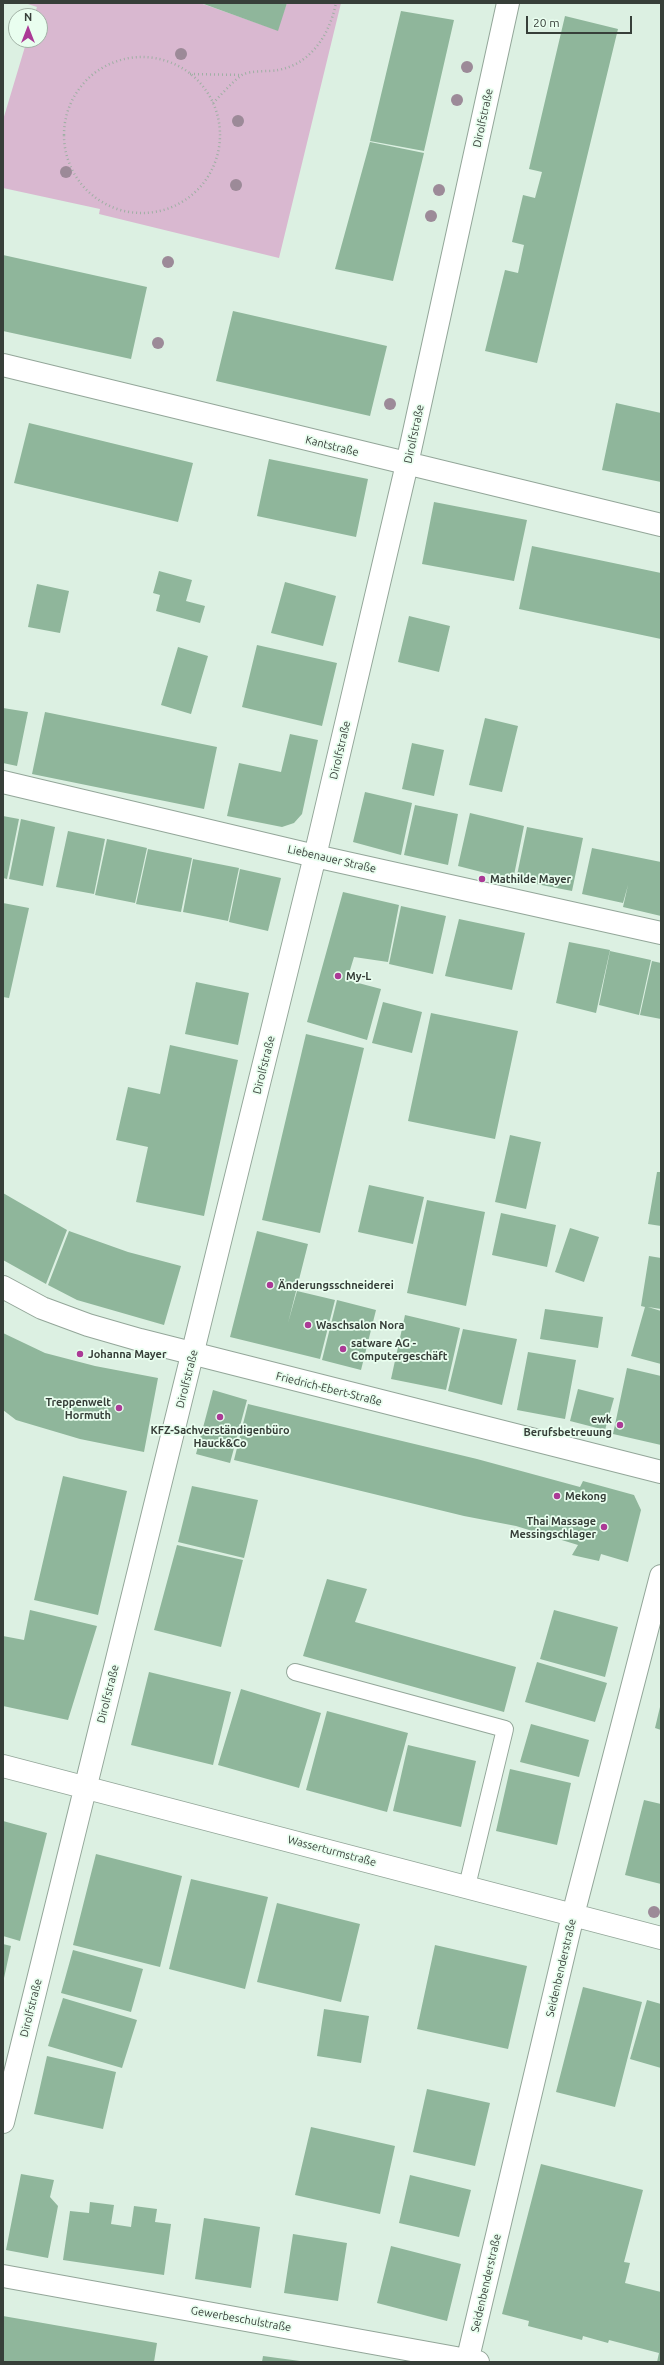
<!DOCTYPE html>
<meta charset="utf-8">
<style>
body{margin:0}
#map{position:relative;width:664px;height:2365px;overflow:hidden;background:#dcf0e2;font-family:Ubuntu,sans-serif}
canvas{display:block}
.frame{position:absolute;inset:0;border:4px solid #373f39;pointer-events:none}
.north{position:absolute;left:8px;top:8px;width:40px;height:40px;box-sizing:border-box;background:#e9feef;border:1px solid #a2b2a6;border-radius:50%;rotate:0deg;font-size:11px;font-weight:700;line-height:16px;text-align:center;color:#373f39}
.north::after{content:'';display:block;margin:auto;width:14px;height:18px;background:#ab3a96;clip-path:polygon(50% 0,100% 100%,50% 72%,0 100%)}
.scale{position:absolute;left:526px;top:16px;width:106px;height:18px;box-sizing:border-box;border:2px solid #373f39;border-top:0;padding-left:5px;font-size:12px;line-height:14px;white-space:nowrap;color:#373f39;-webkit-text-stroke:3px #e9feef;paint-order:stroke}
</style>
<div id="map">
<canvas width="664" height="2365"></canvas>
<div class="frame"></div>
<div class="north">N</div>
<div class="scale">20 m</div>
</div>
<script>
const g = document.querySelector('canvas').getContext('2d');
g.lineJoin = 'round';
function fill(path, color) {
  g.fillStyle = color;
  g.fill(path, 'evenodd');
}
function stroke(path, color, width, dash) {
  g.strokeStyle = color;
  g.lineWidth = width;
  g.lineCap = dash ? 'butt' : 'round';
  g.setLineDash(dash || []);
  g.stroke(path);
}
function drawText(font, color, halo, rows, align = 'center') {
  g.font = font + ' Ubuntu,sans-serif';
  g.lineWidth = 3.5;
  g.setLineDash([]);
  g.textBaseline = 'middle';
  g.strokeStyle = halo;
  g.fillStyle = color;
  for (const [text, x, y, turn = 0] of rows) {
    g.save();
    g.translate(x, y);
    g.rotate((+turn || 0) * Math.PI / 180);
    g.textAlign = isNaN(turn) ? turn : align;
    if (halo) g.strokeText(text, 0, 0);
    g.fillText(text, 0, 0);
    g.restore();
  }
}
fill(new Path2D(`
 M 25,3 L 200,3 L 277,30 L 287,3 L 341,3 L 279,258 L 99,214 L 100,209 L 3,188 L 3,120 L 27,40 L 40,40 L 40,16 L 34,16 L 37,7 Z`), '#d9b8d0');
fill(new Path2D(`
 M 201,3 L 287,3 L 278,31 Z
 M 401,11 L 454,20 L 424,151 L 370,141 Z
 M 565,16 L 618,29 L 537,363 L 485,351 L 505,270 L 518,273 L 524,245 L 512,242 L 523,195 L 535,198 L 542,172 L 529,169 Z
 M 370,142 L 424,153 L 393,281 L 335,269 Z
 M 3,255 L 147,287 L 131,359 L 3,331 Z
 M 233,311 L 387,346 L 370,416 L 216,381 Z
 M 616,403 L 661,413 L 661,482 L 602,470 Z
 M 29,423 L 193,463 L 178,522 L 14,483 Z
 M 269,459 L 368,479 L 356,537 L 257,516 Z
 M 434,502 L 527,520 L 514,581 L 422,564 Z
 M 532,546 L 661,573 L 661,639 L 519,609 Z
 M 159,571 L 192,580 L 186,601 L 205,606 L 200,623 L 156,611 L 160,595 L 153,593 Z
 M 285,582 L 336,596 L 323,646 L 271,633 Z
 M 37,584 L 69,591 L 60,633 L 28,627 Z
 M 409,616 L 450,626 L 439,672 L 398,662 Z
 M 257,645 L 337,663 L 322,726 L 242,707 Z
 M 178,647 L 208,656 L 191,714 L 161,705 Z
 M 3,708 L 28,712 L 17,766 L 3,763 Z
 M 45,712 L 217,747 L 204,809 L 32,774 Z
 M 485,718 L 518,726 L 502,792 L 469,785 Z
 M 290,734 L 318,740 L 302,814 L 294,823 L 282,827 L 227,816 L 239,763 L 281,772 Z
 M 412,743 L 444,750 L 434,796 L 402,789 Z
 M 365,792 L 412,803 L 401,855 L 353,842 Z
 M 415,805 L 458,814 L 448,865 L 404,855 Z
 M 470,813 L 524,826 L 513,880 L 458,866 Z
 M 3,816 L 19,819 L 7,879 L 3,878 Z
 M 21,819 L 55,827 L 43,886 L 9,879 Z
 M 527,827 L 583,838 L 572,891 L 516,880 Z
 M 68,831 L 105,839 L 94,894 L 56,887 Z
 M 107,839 L 147,848 L 135,903 L 95,895 Z
 M 592,848 L 661,862 L 661,916 L 623,907 L 628,885 L 623,903 L 582,894 Z
 M 148,849 L 192,858 L 181,912 L 136,904 Z
 M 193,859 L 239,868 L 228,921 L 183,912 Z
 M 240,869 L 281,878 L 268,931 L 229,922 Z
 M 343,892 L 399,905 L 388,962 L 354,957 L 347,980 L 381,989 L 367,1040 L 307,1022 Z
 M 3,903 L 29,908 L 9,998 L 3,997 Z
 M 401,906 L 446,916 L 433,974 L 389,964 Z
 M 459,919 L 525,933 L 512,990 L 445,976 Z
 M 569,942 L 610,950 L 596,1013 L 556,1003 Z
 M 610,951 L 651,960 L 639,1015 L 599,1005 Z
 M 652,961 L 661,963 L 661,1019 L 640,1015 Z
 M 196,982 L 249,993 L 238,1045 L 185,1034 Z
 M 383,1002 L 422,1012 L 412,1053 L 372,1043 Z
 M 431,1013 L 518,1031 L 495,1139 L 408,1121 Z
 M 306,1034 L 364,1048 L 320,1233 L 262,1220 Z
 M 170,1045 L 238,1060 L 204,1216 L 136,1202 L 148,1147 L 116,1140 L 128,1087 L 160,1094 Z
 M 510,1135 L 541,1142 L 526,1209 L 495,1202 Z
 M 657,1172 L 661,1172 L 661,1226 L 648,1224 Z
 M 369,1185 L 424,1197 L 413,1244 L 358,1232 Z
 M 3,1193 L 67,1230 L 46,1284 L 3,1260 Z
 M 427,1200 L 485,1212 L 466,1306 L 407,1293 Z
 M 501,1213 L 556,1225 L 547,1267 L 492,1255 Z
 M 570,1228 L 599,1237 L 584,1282 L 555,1272 Z
 M 69,1231 L 128,1252 L 181,1266 L 164,1325 L 77,1300 L 48,1285 Z
 M 257,1231 L 308,1244 L 288,1323 L 297,1291 L 335,1300 L 320,1359 L 230,1337 Z
 M 649,1256 L 661,1258 L 661,1309 L 648,1307 L 661,1311 L 661,1364 L 631,1356 L 645,1307 L 641,1306 Z
 M 337,1300 L 376,1310 L 361,1370 L 322,1360 Z
 M 545,1309 L 603,1317 L 598,1348 L 540,1339 Z
 M 405,1315 L 460,1328 L 446,1390 L 391,1379 Z
 M 463,1329 L 517,1339 L 502,1405 L 448,1391 Z
 M 3,1333 L 45,1353 L 95,1366 L 158,1378 L 144,1452 L 80,1439 L 16,1420 L 3,1410 Z
 M 528,1352 L 576,1360 L 565,1419 L 517,1410 Z
 M 627,1368 L 661,1376 L 661,1445 L 613,1434 Z
 M 578,1389 L 614,1398 L 605,1430 L 570,1421 Z
 M 213,1390 L 247,1400 L 230,1463 L 196,1454 Z
 M 248,1404 L 477,1459 L 580,1487 L 583,1481 L 634,1495 L 641,1510 L 628,1562 L 601,1554 L 599,1561 L 572,1555 L 578,1545 L 516,1526 L 464,1516 L 234,1460 Z
 M 63,1476 L 127,1491 L 98,1615 L 34,1600 Z
 M 192,1486 L 258,1500 L 244,1558 L 178,1542 Z
 M 177,1545 L 243,1560 L 221,1647 L 154,1630 Z
 M 327,1579 L 367,1589 L 355,1622 L 516,1667 L 504,1712 L 303,1656 Z
 M 30,1610 L 97,1626 L 68,1720 L 3,1706 L 3,1636 L 24,1640 Z
 M 554,1610 L 618,1627 L 605,1677 L 540,1659 Z
 M 537,1662 L 607,1683 L 595,1722 L 525,1702 Z
 M 149,1672 L 231,1692 L 213,1765 L 131,1745 Z
 M 241,1689 L 321,1713 L 299,1788 L 218,1765 Z
 M 660,1707 L 661,1707 L 661,1730 L 655,1728 Z
 M 327,1711 L 408,1733 L 387,1812 L 306,1790 Z
 M 531,1724 L 589,1740 L 579,1777 L 520,1762 Z
 M 408,1745 L 476,1761 L 461,1827 L 393,1811 Z
 M 510,1769 L 571,1783 L 557,1845 L 496,1831 Z
 M 644,1800 L 661,1804 L 661,1884 L 625,1875 Z
 M 3,1821 L 47,1833 L 20,1941 L 3,1936 Z
 M 96,1854 L 182,1876 L 160,1967 L 73,1945 Z
 M 191,1879 L 268,1897 L 245,1989 L 169,1969 Z
 M 277,1903 L 360,1924 L 341,2002 L 257,1982 Z
 M 3,1944 L 11,1946 L 4,1978 L 3,1978 Z
 M 435,1945 L 527,1966 L 508,2049 L 417,2029 Z
 M 73,1950 L 143,1969 L 131,2012 L 61,1993 Z
 M 583,1987 L 642,2002 L 615,2107 L 556,2092 Z
 M 63,1998 L 137,2020 L 122,2068 L 48,2046 Z
 M 647,2000 L 661,2004 L 661,2068 L 630,2059 Z
 M 324,2009 L 369,2016 L 361,2063 L 317,2056 Z
 M 47,2056 L 116,2072 L 103,2129 L 34,2114 Z
 M 427,2089 L 490,2103 L 475,2166 L 413,2152 Z
 M 311,2127 L 395,2146 L 380,2214 L 295,2195 Z
 M 541,2164 L 643,2190 L 624,2262 L 630,2263 L 625,2283 L 661,2292 L 661,2362 L 657,2362 L 659,2353 L 609,2340 L 608,2343 L 583,2336 L 582,2340 L 528,2326 L 529,2321 L 502,2314 Z
 M 21,2174 L 54,2180 L 50,2197 L 58,2206 L 48,2258 L 6,2250 Z
 M 410,2175 L 471,2190 L 459,2237 L 399,2223 Z
 M 90,2202 L 114,2205 L 111,2224 L 131,2227 L 134,2206 L 157,2209 L 155,2222 L 171,2224 L 164,2275 L 63,2260 L 70,2211 L 89,2213 Z
 M 204,2218 L 260,2227 L 251,2288 L 195,2279 Z
 M 293,2234 L 347,2243 L 338,2301 L 284,2293 Z
 M 391,2246 L 461,2264 L 447,2321 L 377,2303 Z
 M 3,2316 L 157,2343 L 154,2362 L 3,2362 Z
 M 263,2356 L 300,2361 L 300,2362 L 262,2362 Z`), '#8fb69b');
const lane = new Path2D(`
 M 295,1672 L 505,1729 L 467,1886`);
const street = new Path2D(`
 M 3,365 L 661,525
 M 3,782 L 315,856 L 661,933
 M 3,1766 L 661,1938
 M 3,2122 L 315,856 L 407,464 L 508,3
 M 3,2276 L 478,2362
 M 467,2362 L 573,1915 L 661,1576`);
const secondary = new Path2D(`
 M 3,1287 L 42,1308 L 88,1325 L 140,1340 L 661,1472`);
stroke(lane, '#93a699', 18);
stroke(street, '#93a699', 24);
stroke(secondary, '#93a699', 24);
stroke(new Path2D(`
 M64 135a78 78 0 1 1 156 0a78 78 0 1 1-156 0Z
 M 190,74 L 242,75
 M 213,103 C 222,94 232,82 242,75 C 251,70 268,72 278,70 C 312,64 330,33 336,3`), '#9fafa4', 2.5, [1, 3]);
stroke(lane, '#fff', 16);
stroke(street, '#fff', 22);
stroke(secondary, '#fff', 22);
g.fillStyle = '#9c8a98';
for (const [x, y] of [
 [181,54],
 [467,67],
 [457,100],
 [238,121],
 [66,172],
 [236,185],
 [439,190],
 [431,216],
 [168,262],
 [158,343],
 [390,404],
 [654,1912]
]) {
  g.beginPath();
  g.arc(x, y, 6, 0, 2 * Math.PI);
  g.fill();
}
for (const [x, y, r, color] of [
 [482,879,4,"#ab3a96"],
 [338,976,4,"#ab3a96"],
 [270,1285,4,"#ab3a96"],
 [308,1325,4,"#ab3a96"],
 [343,1349,4,"#ab3a96"],
 [80,1354,4,"#ab3a96"],
 [119,1408,4,"#ab3a96"],
 [220,1417,4,"#ab3a96"],
 [620,1425,4,"#ab3a96"],
 [557,1496,4,"#ab3a96"],
 [604,1527,4,"#ab3a96"]
]) {
  const dot = new Path2D();
  dot.arc(x, y, r, 0, 2 * Math.PI);
  g.fillStyle = color;
  g.fill(dot);
  stroke(dot, '#e9feef', 1.5);
}
drawText('11px', '#373f39', '#e9feef', [
 ["Dirolfstraße",483,118,-78],
 ["Dirolfstraße",414,434,-78],
 ["Kantstraße",332,446,14],
 ["Dirolfstraße",340,750,-77],
 ["Liebenauer Straße",332,859,13],
 ["Dirolfstraße",264,1065,-76],
 ["Dirolfstraße",187,1379,-76],
 ["Friedrich-Ebert-Straße",329,1389,14],
 ["Dirolfstraße",108,1694,-76],
 ["Wasserturmstraße",332,1851,15],
 ["Seidenbenderstraße",561,1968,-77],
 ["Dirolfstraße",31,2008,-76],
 ["Seidenbenderstraße",486,2283,-77],
 ["Gewerbeschulstraße",241,2319,10]
]);
drawText('bold 11px', '#373f39', '#e9feef', [
 ["Mathilde Mayer",490,879],
 ["My-L",346,976],
 ["Änderungsschneiderei",278,1285],
 ["Waschsalon Nora",316,1325],
 ["satware AG -",351,1343],
 ["Computergeschäft",351,1356],
 ["Johanna Mayer",88,1354],
 ["Treppenwelt",111,1402,"right"],
 ["Hormuth",111,1415,"right"],
 ["ewk",612,1419,"right"],
 ["Berufsbetreuung",612,1432,"right"],
 ["KFZ-Sachverständigenbüro",220,1430,"center"],
 ["Hauck&Co",220,1443,"center"],
 ["Mekong",565,1496],
 ["Thai Massage",596,1521,"right"],
 ["Messingschlager",596,1534,"right"]
], 'left');
</script>
